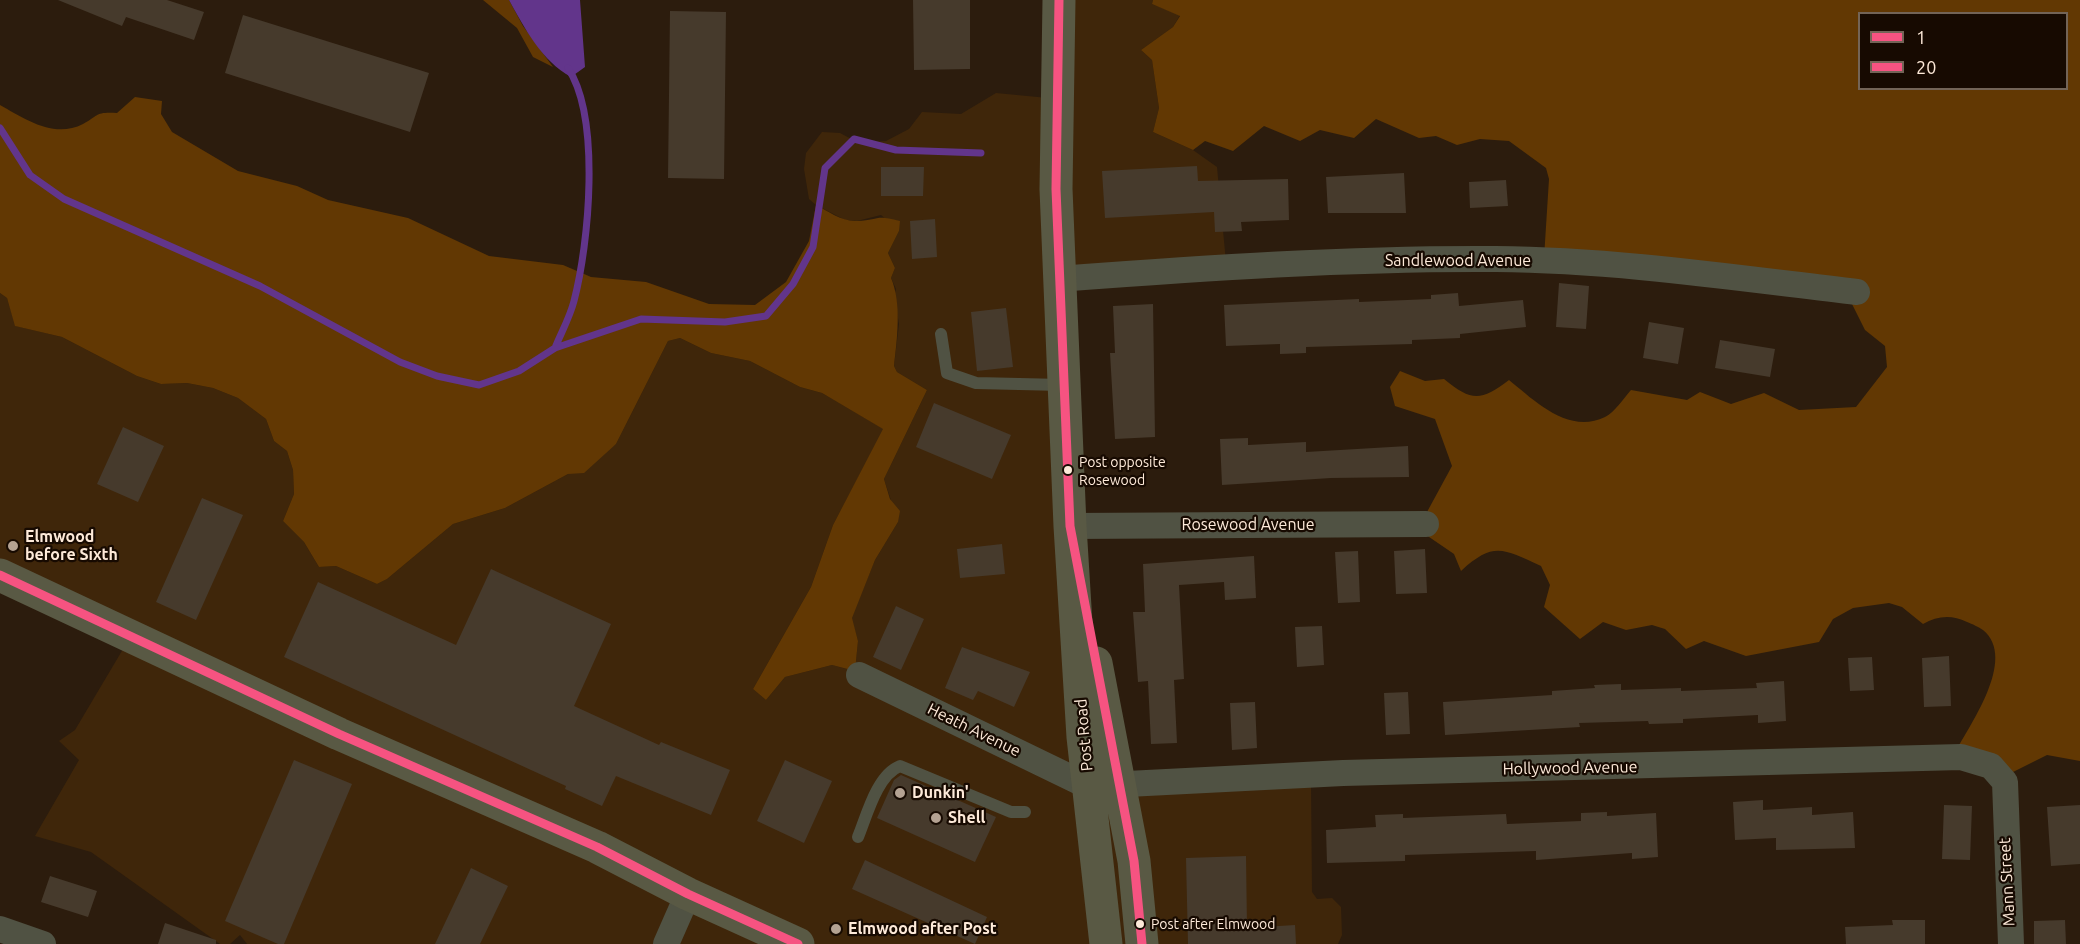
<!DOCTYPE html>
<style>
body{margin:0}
#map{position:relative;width:2080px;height:944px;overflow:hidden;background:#2c1c0d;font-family:Ubuntu,sans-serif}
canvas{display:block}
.legend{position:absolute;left:1858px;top:12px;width:210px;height:78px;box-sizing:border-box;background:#170a01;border:2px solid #736457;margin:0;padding:8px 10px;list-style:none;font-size:18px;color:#feead9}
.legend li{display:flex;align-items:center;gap:12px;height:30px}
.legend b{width:30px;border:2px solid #736457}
</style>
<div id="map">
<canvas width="2080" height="944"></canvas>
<ul class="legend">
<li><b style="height:8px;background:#f65381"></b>1</li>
<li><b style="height:8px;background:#f65381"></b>20</li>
</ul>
</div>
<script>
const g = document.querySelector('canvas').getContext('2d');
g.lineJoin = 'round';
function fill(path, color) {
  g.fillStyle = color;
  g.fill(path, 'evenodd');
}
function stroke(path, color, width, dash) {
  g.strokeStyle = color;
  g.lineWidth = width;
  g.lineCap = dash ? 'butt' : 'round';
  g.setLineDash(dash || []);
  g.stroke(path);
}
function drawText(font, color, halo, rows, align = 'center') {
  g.font = font + ' Ubuntu,sans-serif';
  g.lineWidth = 4.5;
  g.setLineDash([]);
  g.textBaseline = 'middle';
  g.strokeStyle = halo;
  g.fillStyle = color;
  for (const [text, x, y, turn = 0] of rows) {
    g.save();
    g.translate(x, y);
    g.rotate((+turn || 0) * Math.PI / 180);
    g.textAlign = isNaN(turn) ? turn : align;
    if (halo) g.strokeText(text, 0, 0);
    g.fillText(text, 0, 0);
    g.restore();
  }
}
fill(new Path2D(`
 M 1053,0 L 1153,0 L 1152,4 L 1180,15 L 1173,27 L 1141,50 L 1152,60 L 1159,108 L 1153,132 L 1193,150 L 1217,167 L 1226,262 L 1057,276 L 1091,783 L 1311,780 L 1312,892 L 1317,899 L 1332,898 L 1341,907 L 1342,935 L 1338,944 L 247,944 L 240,935 L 230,944 L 220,944 L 91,852 L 35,836 L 79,760 L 59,741 L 75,730 L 129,639 L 0,575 L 0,293 L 7,298 L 16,326 L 62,337 L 137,376 L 161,384 L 187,383 L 213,388 L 238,398 L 266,419 L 274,441 L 287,451 L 293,470 L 294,494 L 283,521 L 304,542 L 319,567 L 336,566 L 377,584 L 387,579 L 453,524 L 505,508 L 568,474 L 616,444 L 668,341 L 680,338 L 711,353 L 750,361 L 800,387 L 822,393 L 884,429 L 833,525 L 811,587 L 753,689 L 766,700 L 785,677 L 832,665 L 855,671 L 858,641 L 851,618 L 875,560 L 898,522 L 884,479 L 927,390 L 897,372 L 894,366 L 899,324 L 894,296 L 896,289 L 891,278 L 895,268 L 888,253 L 899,231 L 881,215 L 857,221 L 845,220 L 816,205 L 809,199 L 804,169 L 806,153 L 822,132 L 840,133 L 859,143 L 886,141 L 909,129 L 922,112 L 961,114 L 996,93 L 1048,98 Z`), '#3f260a');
fill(new Path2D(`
 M 483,0 L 509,0 L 523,26 L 553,67 L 533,57 L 517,28 Z
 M 1153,0 L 2080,0 L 2080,761 L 2047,755 L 1991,783 L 1976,759 L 1953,756 C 1969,726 2018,659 1983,630 C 1979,627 1972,624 1967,622 C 1951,614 1937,616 1923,624 L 1902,607 L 1889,603 L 1853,608 L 1833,619 L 1819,642 L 1746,656 L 1704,641 L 1686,649 L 1665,629 L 1652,625 L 1626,630 L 1603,622 L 1580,639 L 1544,607 L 1550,585 L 1541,566 C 1503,549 1494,541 1461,571 L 1454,554 L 1413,526 L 1427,512 L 1452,466 L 1435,419 L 1395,406 L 1390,387 L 1400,371 L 1425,381 L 1444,379 C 1472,402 1481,401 1509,380 C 1534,400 1568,435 1605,417 C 1614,413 1624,398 1631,390 L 1687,400 L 1700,392 L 1731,404 L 1764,393 L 1799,410 L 1856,407 L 1887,367 L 1885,346 L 1865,330 L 1845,290 L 1544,258 L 1549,179 L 1546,168 L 1509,141 L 1480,139 L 1457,145 L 1436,136 L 1419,138 L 1376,119 L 1354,138 L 1320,130 L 1300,141 L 1264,126 L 1233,151 L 1205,141 L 1193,150 L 1153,132 L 1159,108 L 1152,60 L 1141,50 L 1173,27 L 1180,16 L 1152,4 ZM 1860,14 L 2066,14 L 2066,88 L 1860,88 Z
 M 135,97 L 162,101 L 161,114 L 172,132 L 238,171 L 297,186 L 328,200 L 408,218 L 489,256 L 563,265 L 591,277 L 646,282 L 709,304 L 755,305 L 786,282 L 809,241 L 816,205 C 828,211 842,222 857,221 C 879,220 875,214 900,221 L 899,231 L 888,253 L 895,268 L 891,278 C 902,303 897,340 894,366 L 897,372 L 927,390 L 884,479 L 890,499 L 900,511 L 898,522 L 875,560 L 852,618 L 858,641 L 855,671 L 832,665 L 785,677 L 766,700 L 753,689 L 811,587 L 833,525 L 883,429 L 822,393 L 800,387 L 750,361 L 711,353 L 680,338 L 668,341 L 616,444 L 584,473 L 568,474 L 505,508 L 453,524 L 387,579 L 377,584 L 336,566 L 319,567 L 304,542 L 283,521 L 294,494 L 293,470 L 287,451 L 274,441 L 266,419 L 238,398 L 213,388 L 187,383 L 161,384 L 137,376 L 62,337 L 15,326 L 7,298 L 0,293 L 0,105 C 25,119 54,139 83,124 C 100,115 94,112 117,113 Z`), '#623803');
fill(new Path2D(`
 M 509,0 L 580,0 L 585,67 L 571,77 C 542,61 525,29 509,0 Z`), '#62358b');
stroke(new Path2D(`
 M 0,128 L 30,175 L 64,199 L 260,286 L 400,362 L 437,376 L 479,385 L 519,371 L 555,348 L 641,319 L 725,322 L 766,316 L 793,284 L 813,247 L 825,168 L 854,139 L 896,150 L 981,153
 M 555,348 C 561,333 570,317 574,301 C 589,244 601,118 568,68`), '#62358b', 7);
fill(new Path2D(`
 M 58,0 L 167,0 L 204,12 L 194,40 L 126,17 L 122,26 Z
 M 913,0 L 970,0 L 970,69 L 914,70 Z
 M 670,11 L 726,12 L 724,179 L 668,178 Z
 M 243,15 L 429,73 L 410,132 L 225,73 Z
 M 1197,166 L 1198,181 L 1288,179 L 1289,220 L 1241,222 L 1242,231 L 1215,232 L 1214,212 L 1105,218 L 1102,171 Z
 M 881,167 L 924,167 L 923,196 L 881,196 Z
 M 1404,173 L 1406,213 L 1328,213 L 1326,177 Z
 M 1506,180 L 1508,206 L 1470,208 L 1469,182 Z
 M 935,219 L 937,257 L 912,259 L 910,221 Z
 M 1559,283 L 1589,286 L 1586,329 L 1556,327 Z
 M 1458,293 L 1459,306 L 1523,300 L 1526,327 L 1460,334 L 1460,338 L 1412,340 L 1412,344 L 1306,347 L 1306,353 L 1280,354 L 1280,344 L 1226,346 L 1224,305 L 1359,299 L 1359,302 L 1431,299 L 1431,295 Z
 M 1153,304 L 1155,437 L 1115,439 L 1110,353 L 1115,353 L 1113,306 Z
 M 1006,308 L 1013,367 L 977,371 L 971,312 Z
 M 1649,322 L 1684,328 L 1678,364 L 1643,358 Z
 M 1720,340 L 1775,349 L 1770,377 L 1715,368 Z
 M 934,403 L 1011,435 L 992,479 L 916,447 Z
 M 123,427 L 164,446 L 138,502 L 97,484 Z
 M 1248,438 L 1248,445 L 1306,442 L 1306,452 L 1408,446 L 1409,477 L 1331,478 L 1222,485 L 1220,439 Z
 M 202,498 L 243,515 L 196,620 L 156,602 Z
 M 1002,544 L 1005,574 L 960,578 L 957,549 Z
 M 1425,549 L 1427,593 L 1396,594 L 1394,551 Z
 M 1358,551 L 1360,602 L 1338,603 L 1335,552 Z
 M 1254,556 L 1256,598 L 1225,600 L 1224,582 L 1179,585 L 1184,679 L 1174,680 L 1177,743 L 1151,744 L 1148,681 L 1138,682 L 1133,612 L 1145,612 L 1143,564 Z
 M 491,569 L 611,624 L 574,706 L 659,745 L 661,742 L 730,770 L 711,815 L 616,776 L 602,806 L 565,789 L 566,786 L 284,657 L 318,582 L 456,645 Z
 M 896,606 L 924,619 L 901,670 L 873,657 Z
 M 1322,626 L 1324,665 L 1297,667 L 1295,627 Z
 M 962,647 L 1030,672 L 1014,707 L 978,691 L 973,700 L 945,688 Z
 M 1949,656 L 1951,706 L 1924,707 L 1922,658 Z
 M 1872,657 L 1874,690 L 1850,691 L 1848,658 Z
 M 1784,681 L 1786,721 L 1758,723 L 1758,715 L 1683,719 L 1683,723 L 1649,724 L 1648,721 L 1579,723 L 1580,727 L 1445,735 L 1443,702 L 1552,695 L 1552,691 L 1595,688 L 1594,685 L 1621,684 L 1621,690 L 1681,688 L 1681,691 L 1757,688 L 1756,683 Z
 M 1408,692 L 1410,734 L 1386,735 L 1384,693 Z
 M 1255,702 L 1257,748 L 1232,750 L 1230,703 Z
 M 294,760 L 352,784 L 284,944 L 278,944 L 225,921 Z
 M 785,760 L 832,781 L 804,843 L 757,821 Z
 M 901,775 L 996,817 L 975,862 L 877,818 L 894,780 Z
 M 1763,800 L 1763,810 L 1812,807 L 1812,815 L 1853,812 L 1855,848 L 1776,850 L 1776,838 L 1735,840 L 1733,802 Z
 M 1944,805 L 1972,806 L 1970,860 L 1942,859 Z
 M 2080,805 L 2080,864 L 2051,866 L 2047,807 Z
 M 1607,812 L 1607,816 L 1656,813 L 1658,857 L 1632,859 L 1632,853 L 1536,860 L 1536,851 L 1405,855 L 1405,861 L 1327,863 L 1326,830 L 1376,827 L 1375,815 L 1403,814 L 1403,818 L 1506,814 L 1507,824 L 1581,821 L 1581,813 Z
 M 1246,856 L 1247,928 L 1295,925 L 1296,944 L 1188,944 L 1186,858 Z
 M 865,860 L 987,917 L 975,944 L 852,889 Z
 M 471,868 L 508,886 L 480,944 L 435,944 Z
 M 50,876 L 97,891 L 88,917 L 41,902 Z
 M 1892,920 L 1925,920 L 1925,944 L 1846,944 L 1845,927 L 1893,925 Z
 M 2065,920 L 2066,944 L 2034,944 L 2034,921 Z
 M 165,923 L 216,940 L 216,944 L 158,944 Z`), '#463a2c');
stroke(new Path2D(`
 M 941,334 L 947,373 L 976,383 L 1062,385
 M 858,837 C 867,815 877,775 900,766 L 1011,812 L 1025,812`), '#505243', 12);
stroke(new Path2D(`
 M 1058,279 C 1204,268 1350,258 1496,259 C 1617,260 1737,278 1857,292
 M 1070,526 L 1426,524
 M 859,675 L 1088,786 L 1343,773 L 1961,757 L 1991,766 L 2005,782 L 2011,944
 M 0,929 L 43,944
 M 666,944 L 688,894`), '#505243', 26);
stroke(new Path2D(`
 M 1059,0 L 1056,189 L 1070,526 L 1083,737 L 1106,944
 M 0,575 L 339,734 L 597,847 L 688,894 L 798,944
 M 1096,663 L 1134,861 L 1142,944`), '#595944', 33);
stroke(new Path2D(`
 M 1059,0 L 1056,189 L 1070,526 L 1134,861 L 1142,944`), '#f65381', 9);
stroke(new Path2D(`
 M 0,575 L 339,734 L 597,847 L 688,894 L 798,944`), '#f65381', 9);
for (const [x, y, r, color] of [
 [1068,470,5,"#feead9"],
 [13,546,6,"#b4a292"],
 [900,793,6,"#b4a292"],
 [936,818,6,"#b4a292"],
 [1140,924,5,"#feead9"],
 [836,929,6,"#b4a292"]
]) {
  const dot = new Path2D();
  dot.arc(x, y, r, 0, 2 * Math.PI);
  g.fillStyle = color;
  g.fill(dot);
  stroke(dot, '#170a01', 2);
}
drawText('14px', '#feead9', '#170a01', [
 ["Post opposite",1079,462],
 ["Rosewood",1079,480],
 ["Post after Elmwood",1151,924]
], 'left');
drawText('16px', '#feead9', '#170a01', [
 ["Sandlewood Avenue",1458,261],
 ["Rosewood Avenue",1248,525],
 ["Heath Avenue",974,730,26],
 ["Post Road",1084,735,-95],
 ["Hollywood Avenue",1570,768,-1],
 ["Mann Street",2007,882,-93]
]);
drawText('bold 16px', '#feead9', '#170a01', [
 ["Elmwood",25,537],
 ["before Sixth",25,555],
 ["Dunkin'",912,793],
 ["Shell",948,818],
 ["Elmwood after Post",848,929]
], 'left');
</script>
